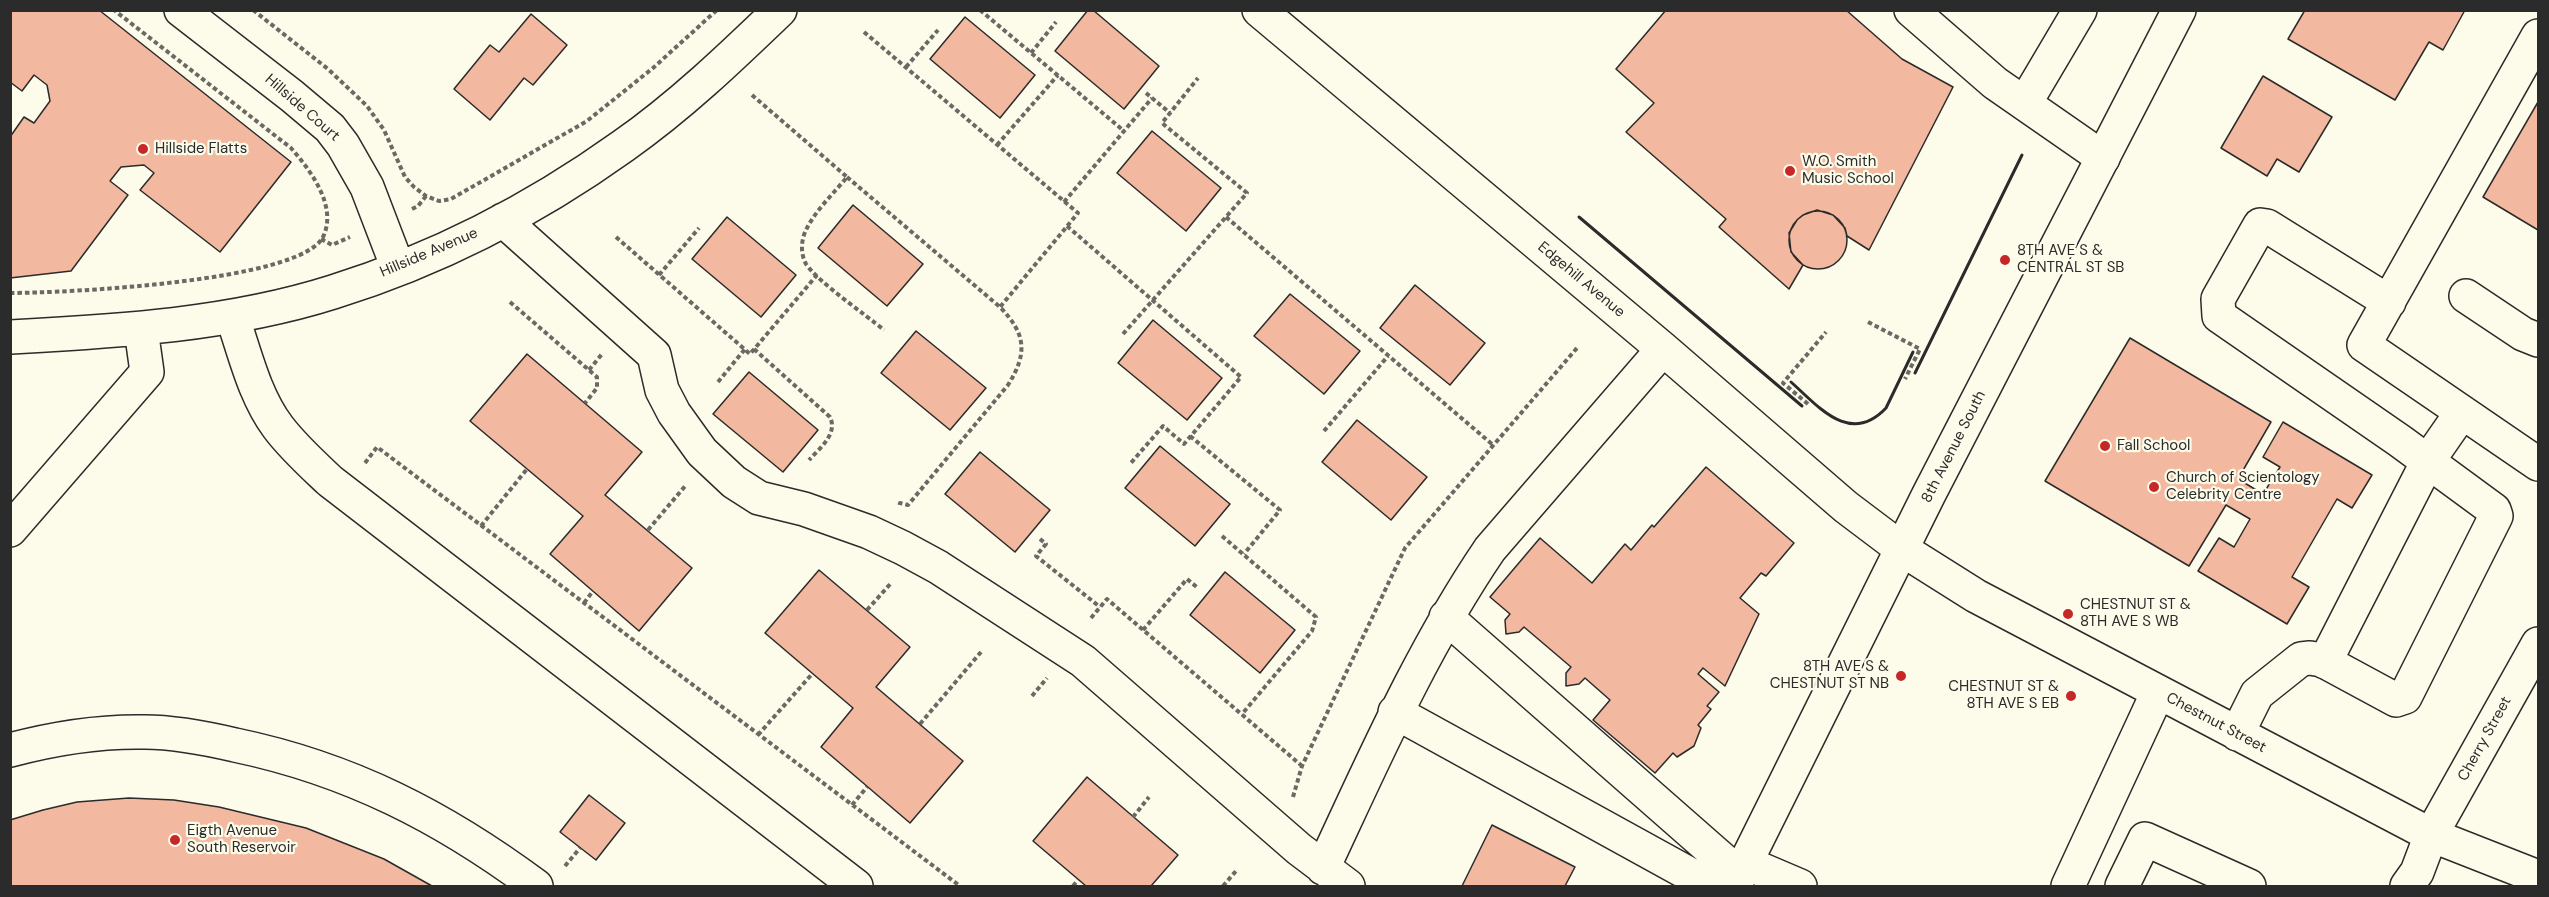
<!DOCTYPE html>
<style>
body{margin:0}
#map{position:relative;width:2549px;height:897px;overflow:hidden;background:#fdfbea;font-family:"DM Sans",sans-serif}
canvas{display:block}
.frame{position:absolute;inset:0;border:12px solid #2b2b2b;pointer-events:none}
</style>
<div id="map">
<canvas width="2549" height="897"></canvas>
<div class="frame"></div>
</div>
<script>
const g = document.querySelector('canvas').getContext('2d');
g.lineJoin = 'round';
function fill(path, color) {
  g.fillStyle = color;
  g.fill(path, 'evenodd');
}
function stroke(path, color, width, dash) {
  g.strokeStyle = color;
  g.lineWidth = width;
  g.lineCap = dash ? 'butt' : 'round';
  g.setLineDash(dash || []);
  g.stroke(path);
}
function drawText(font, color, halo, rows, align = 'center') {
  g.font = font + ' "DM Sans",sans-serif';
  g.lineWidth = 4.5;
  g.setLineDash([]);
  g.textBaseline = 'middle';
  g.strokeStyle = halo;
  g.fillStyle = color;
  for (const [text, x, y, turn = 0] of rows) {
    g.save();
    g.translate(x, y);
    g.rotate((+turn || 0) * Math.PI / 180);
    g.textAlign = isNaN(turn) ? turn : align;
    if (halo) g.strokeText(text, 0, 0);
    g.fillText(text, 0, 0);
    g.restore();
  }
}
const building = new Path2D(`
 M 10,10 L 99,10 L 291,162 L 220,252 L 140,190 L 154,173 L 144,165 L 121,167 L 110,181 L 128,195 L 71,271 L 10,278 L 10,137 L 24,117 L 34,123 L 50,101 L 47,85 L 34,75 L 22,91 L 10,82 Z
 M 1088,10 L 1093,10 L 1159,66 L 1124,109 L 1055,51 Z
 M 1666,10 L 1846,10 L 1902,59 L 1953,87 L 1869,250 L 1847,236 L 1845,228 L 1833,215 L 1817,210 L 1803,215 L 1797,220 L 1789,233 L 1791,252 L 1803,265 L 1789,289 L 1719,227 L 1726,219 L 1626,132 L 1654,103 L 1616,69 Z
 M 2305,10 L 2465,10 L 2443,50 L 2429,42 L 2395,100 L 2288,39 Z
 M 531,14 L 567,45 L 533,85 L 524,78 L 490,120 L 454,89 L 490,45 L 499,52 Z
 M 965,17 L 1035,75 L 1000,118 L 930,59 Z
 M 2263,76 L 2332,117 L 2299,172 L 2277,159 L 2267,176 L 2221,148 Z
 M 2538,102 L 2538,230 L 2483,197 Z
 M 1152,131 L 1221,188 L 1186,231 L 1117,173 Z
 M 853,205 L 923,264 L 887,306 L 818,248 Z
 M1789 240a29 29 0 1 1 58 0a29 29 0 1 1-58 0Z
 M 727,217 L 796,275 L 761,317 L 692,259 Z
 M 1415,285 L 1485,343 L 1450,385 L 1380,328 Z
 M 1290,294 L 1360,351 L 1324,394 L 1254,336 Z
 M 1153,320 L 1222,378 L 1187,420 L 1118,363 Z
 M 916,331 L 986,388 L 950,430 L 881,373 Z
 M 2130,338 L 2271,422 L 2238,479 L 2263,494 L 2280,467 L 2263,457 L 2283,422 L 2372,475 L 2352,508 L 2337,499 L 2292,577 L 2309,587 L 2287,624 L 2198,571 L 2219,538 L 2234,547 L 2250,519 L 2226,505 L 2189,566 L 2045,481 Z
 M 527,354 L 642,452 L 605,495 L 692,568 L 639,631 L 550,554 L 583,516 L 470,421 Z
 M 749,372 L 818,430 L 783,472 L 713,414 Z
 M 1357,420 L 1427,477 L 1391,520 L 1322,462 Z
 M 1160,446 L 1230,504 L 1195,546 L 1125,488 Z
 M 980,452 L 1050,510 L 1015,552 L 945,494 Z
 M 1706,467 L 1794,543 L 1766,576 L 1761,573 L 1740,598 L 1759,614 L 1725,686 L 1703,668 L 1698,674 L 1719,692 L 1707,706 L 1711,709 L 1698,725 L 1701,728 L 1694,746 L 1677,757 L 1673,753 L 1655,773 L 1593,720 L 1610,700 L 1585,678 L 1579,684 L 1566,686 L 1566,673 L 1571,667 L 1524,627 L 1519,632 L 1506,634 L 1505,620 L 1510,614 L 1490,597 L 1540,538 L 1592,583 L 1625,544 L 1631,550 L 1652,525 L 1654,527 Z
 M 819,570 L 910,647 L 876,687 L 963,761 L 910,823 L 821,747 L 853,708 L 765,633 Z
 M 1225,572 L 1295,630 L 1260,673 L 1190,615 Z
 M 1087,777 L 1178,855 L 1151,886 L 1086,886 L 1033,841 Z
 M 589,795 L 625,823 L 596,860 L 560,832 Z
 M 129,798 L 174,800 L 219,807 L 306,828 L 384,859 L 432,886 L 10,886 L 10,820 L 43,810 L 77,802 Z
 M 1492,825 L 1575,867 L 1565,886 L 1462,886 Z`);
fill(building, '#f2b8a0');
stroke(building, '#2b2b2b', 1.5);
const minor = new Path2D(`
 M 181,10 L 292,96 L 330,128 L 343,145 L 367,187 L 398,268
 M 1259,10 L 1663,349 L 1846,507 L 1903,550 L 1976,596 L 2431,835 L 2538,877
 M 1911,10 L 1995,83 L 2103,158
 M 2538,36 L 2364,345 L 2538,464
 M 2025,103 L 2080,10
 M 503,220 L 654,355 L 662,390 L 674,413 L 702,452 L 734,482 L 759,498 L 804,509 L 869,532 L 903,548 L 938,567 L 1083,661 L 1299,849 L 1348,886
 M 2466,296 L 2523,334 L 2538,340
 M 232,316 C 245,353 254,395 278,427 C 293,447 312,464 330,481 L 856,886
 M 10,337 C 119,331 229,325 333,292 C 436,260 535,209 623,146 C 680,106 730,58 780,10
 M 10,530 L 147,372 L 141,329
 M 1446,617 L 1740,875
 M 2325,662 L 2428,461 L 2462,412
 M 1395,712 L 1711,886
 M 2237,734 L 2257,694 L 2301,659 L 2310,658 L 2322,660 L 2396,700 L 2405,697 L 2496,516 L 2494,510 L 2400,441 L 2219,316 L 2218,299 L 2260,225 L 2267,226 L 2389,302
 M 10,750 C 55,738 99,731 145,732 C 175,732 205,738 235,745 C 350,769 443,817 536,886
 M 1746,863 L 1800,886
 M 1323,868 C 1374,759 1422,649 1490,549 L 1663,349
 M 2068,886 L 2158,692
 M 2122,886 L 2145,839 L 2249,886
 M 2407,886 L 2417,872 L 2431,835 L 2538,644`);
const major = new Path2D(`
 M 1734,886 L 1929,494 L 2179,10`);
stroke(minor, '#2b2b2b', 36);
stroke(major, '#2b2b2b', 36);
stroke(new Path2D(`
 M 253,10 L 328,69 L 367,106 L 384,130 L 405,177 L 414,187 L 426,196 L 439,201 L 451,199 L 587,121 L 653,68 L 717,10
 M 980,10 L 1124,131
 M 864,32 L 1078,213 L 1000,307
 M 1031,53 L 1056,22
 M 906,67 L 938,30
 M 1146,93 L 1170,113
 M 752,95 L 847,177 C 834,193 816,210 807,228 C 801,239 800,253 806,264 C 818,282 866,315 884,330
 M 997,145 L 1058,75
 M 847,177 L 1000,307 C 1026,334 1028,353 1008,385 L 908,505 L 900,503 L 899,507
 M 1064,202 L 1152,98
 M 412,209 L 418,206 L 426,196
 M 1226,217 L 1493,445
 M 1067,226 L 1241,377 L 1184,444 L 1163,426 L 1130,464
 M 616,237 L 750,354 L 817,275
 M 321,239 L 332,245 L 350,237
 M 659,275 L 699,228
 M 10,293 C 63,293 300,282 323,237 C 338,206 310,170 291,148 L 114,10
 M 510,302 L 597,377 L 597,388 L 585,403
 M 1868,322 L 1920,349 L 1905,379
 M 1123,334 L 1247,193 L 1162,123 L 1198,78
 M 754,349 L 830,417 C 838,434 820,448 809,460
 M 589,370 L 602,354
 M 718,382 L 745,349
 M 1808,404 L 1783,383 L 1826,332
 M 1324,431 L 1388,356
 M 1190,436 L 1280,510 L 1244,554
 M 365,463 L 377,447 L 960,886
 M 481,526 L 527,469
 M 648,530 L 686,485
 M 1222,536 L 1316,617 L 1312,631 L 1242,714
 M 1040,539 L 1046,544 L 1036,556 L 1100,607
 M 584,603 L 593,591
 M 867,610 L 892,582
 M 1091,618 L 1107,599 L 1302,766
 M 1143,630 L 1187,579 L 1198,588
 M 1032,696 L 1047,678
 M 920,724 L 981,652
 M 758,735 L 812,674
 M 1293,797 L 1302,766 L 1405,548 L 1577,348
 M 852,805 L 867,787
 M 1133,817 L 1149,797
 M 565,866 L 580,848
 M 1073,886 L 1078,880
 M 1223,886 L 1236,871`), '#6a6964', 4, [4.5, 3]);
stroke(minor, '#fdfbea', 33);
stroke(major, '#fdfbea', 33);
stroke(new Path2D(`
 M 1579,217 L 1802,406
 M 1915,373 L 2022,155
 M 1791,382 C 1819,407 1850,446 1886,408 L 1913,352`), '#2b2b2b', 3);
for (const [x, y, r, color] of [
 [143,149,6,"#c62828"],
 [1790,171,6,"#c62828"],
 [2005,260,6,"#c62828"],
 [2105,446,6,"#c62828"],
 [2154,487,6,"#c62828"],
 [2068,614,6,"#c62828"],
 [1901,676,6,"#c62828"],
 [2071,696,6,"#c62828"],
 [175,840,6,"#c62828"]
]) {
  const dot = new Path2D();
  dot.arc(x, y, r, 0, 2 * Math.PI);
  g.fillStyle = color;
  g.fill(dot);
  stroke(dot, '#fdfbea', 2);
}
drawText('15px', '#2b2b2b', '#fdfbea', [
 ["Hillside Court",302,108,41],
 ["Hillside Avenue",429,253,-23],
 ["Edgehill Avenue",1581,280,40],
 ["8th Avenue South",1954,447,-63],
 ["Chestnut Street",2216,723,28],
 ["Cherry Street",2485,739,-61]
]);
drawText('15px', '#2b2b2b', '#fdfbea', [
 ["Hillside Flatts",155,149],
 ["W.O. Smith",1802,162],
 ["Music School",1802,179],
 ["8TH AVE S &",2017,251],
 ["CENTRAL ST SB",2017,268],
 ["Fall School",2117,446],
 ["Church of Scientology",2166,478],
 ["Celebrity Centre",2166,495],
 ["CHESTNUT ST &",2080,605],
 ["8TH AVE S WB",2080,622],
 ["8TH AVE S &",1889,667,"right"],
 ["CHESTNUT ST NB",1889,684,"right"],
 ["CHESTNUT ST &",2059,687,"right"],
 ["8TH AVE S EB",2059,704,"right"],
 ["Eigth Avenue",187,831],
 ["South Reservoir",187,848]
], 'left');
</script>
